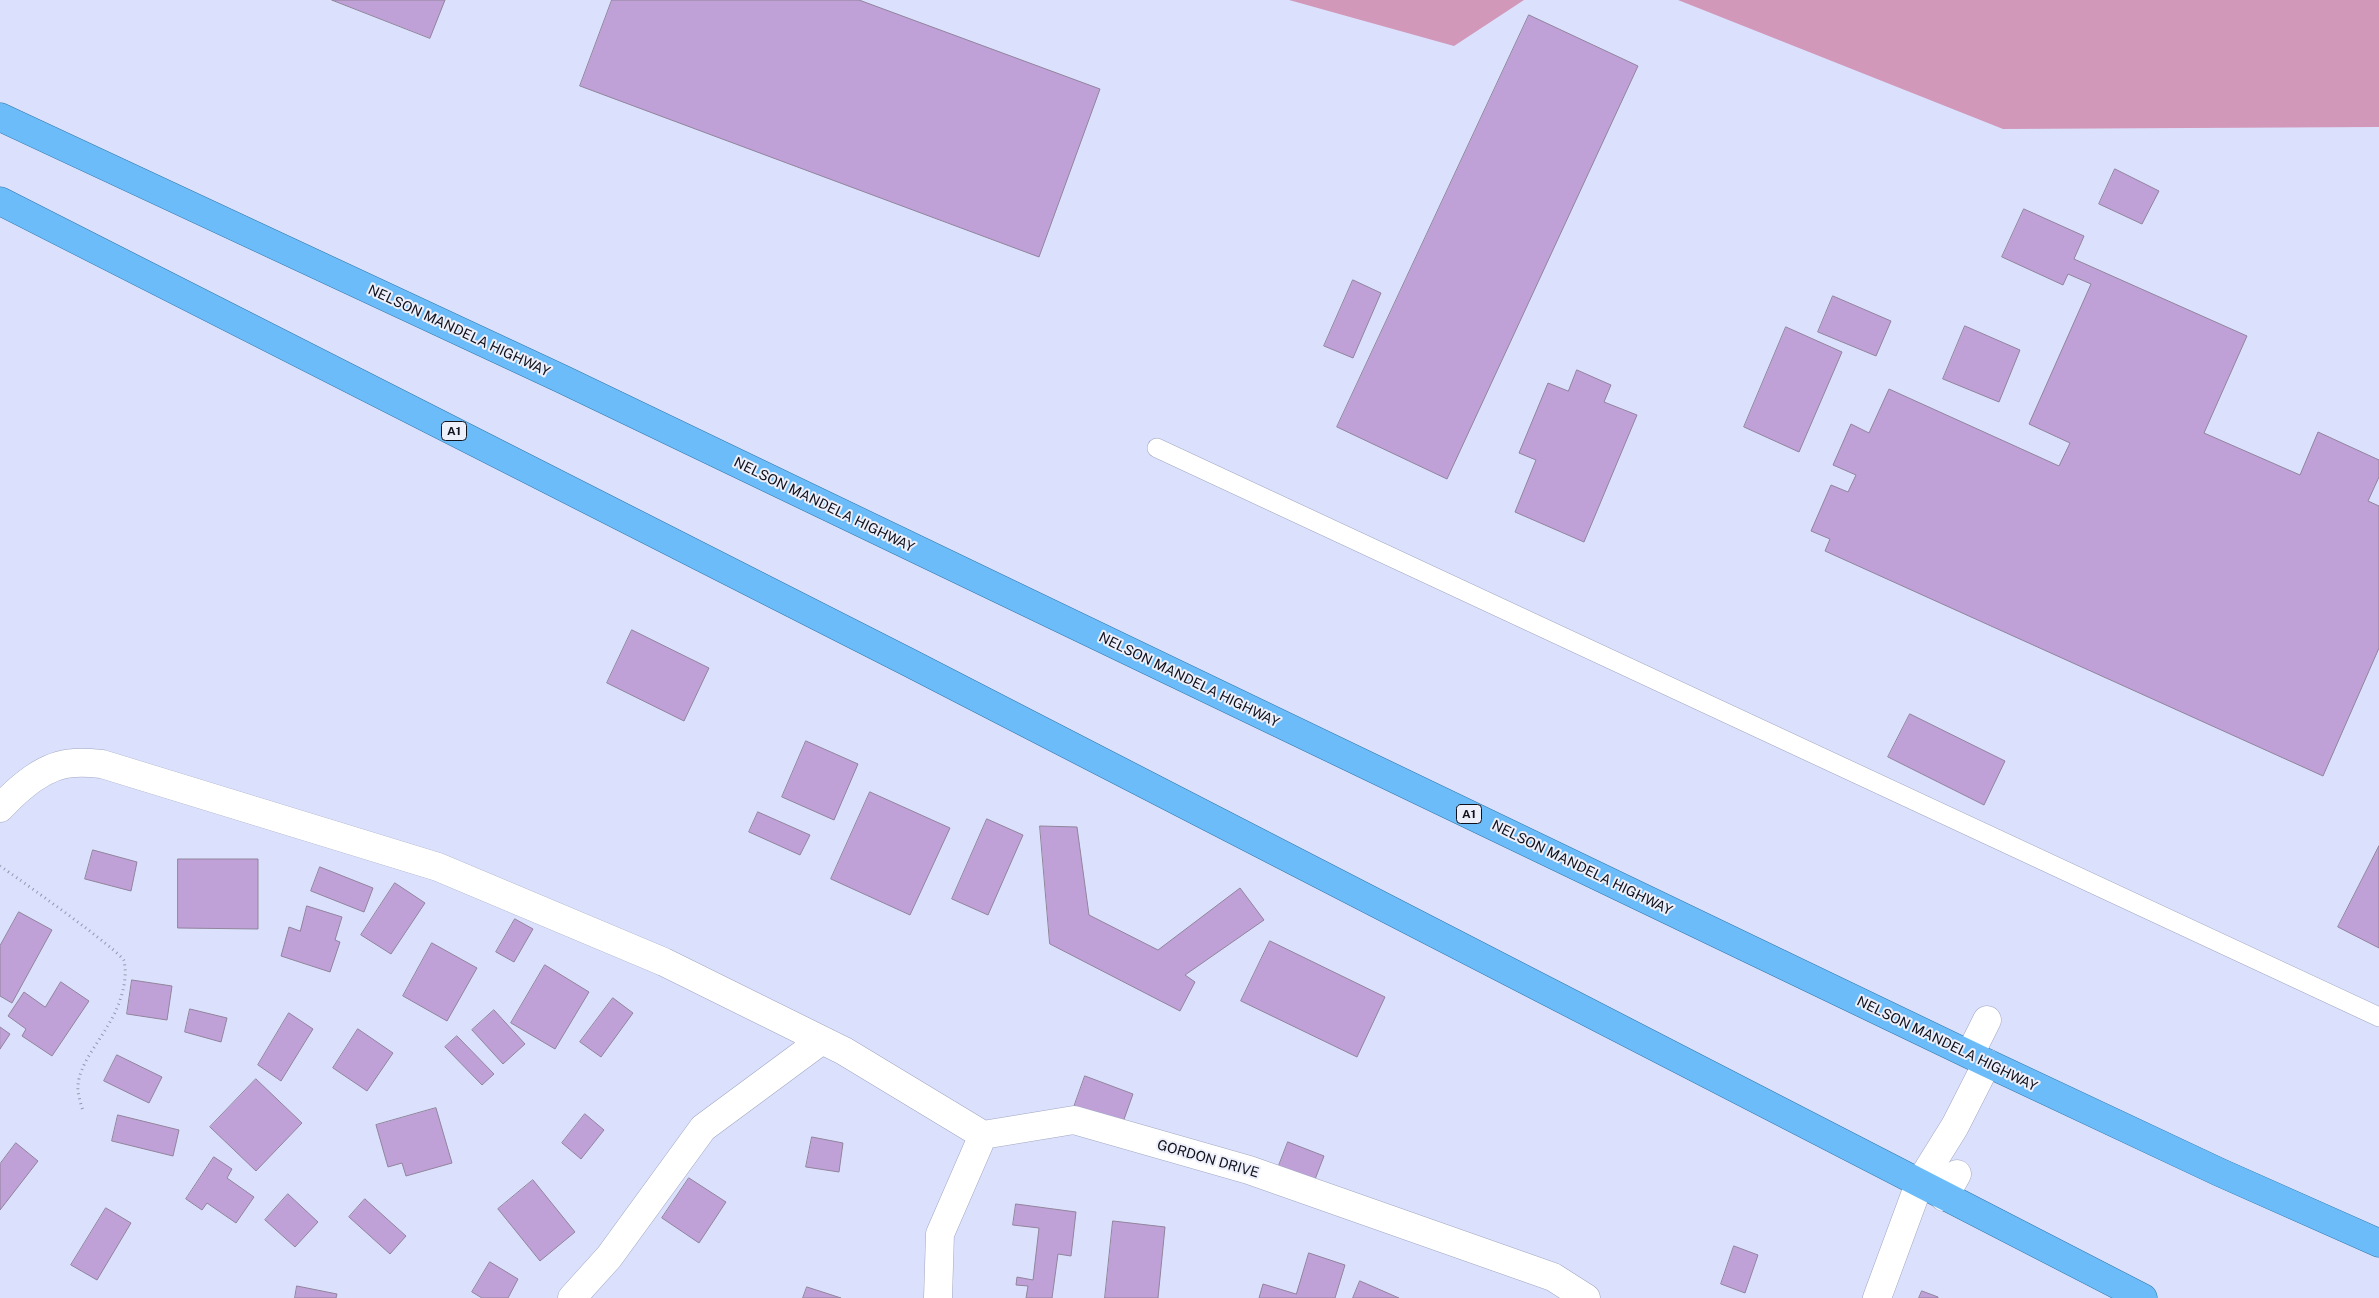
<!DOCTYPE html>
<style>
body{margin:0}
canvas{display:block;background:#dbe1fd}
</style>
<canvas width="2379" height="1298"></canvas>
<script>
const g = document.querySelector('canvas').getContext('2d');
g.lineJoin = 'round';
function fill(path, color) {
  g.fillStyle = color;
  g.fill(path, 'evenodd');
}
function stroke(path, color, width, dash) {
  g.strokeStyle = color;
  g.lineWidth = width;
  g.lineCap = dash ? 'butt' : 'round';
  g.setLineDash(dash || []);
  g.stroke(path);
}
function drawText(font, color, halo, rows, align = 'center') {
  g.font = font + ' "Public Sans",sans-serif';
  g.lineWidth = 4;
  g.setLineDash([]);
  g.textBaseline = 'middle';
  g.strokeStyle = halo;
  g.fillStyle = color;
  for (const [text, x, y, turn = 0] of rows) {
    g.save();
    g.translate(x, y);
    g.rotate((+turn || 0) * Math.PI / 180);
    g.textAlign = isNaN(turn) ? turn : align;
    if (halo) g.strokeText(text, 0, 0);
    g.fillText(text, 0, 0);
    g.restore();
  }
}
fill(new Path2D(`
 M 1289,0 L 1524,0 L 1454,46 Z
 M 1678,0 L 2379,0 L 2379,127 L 2003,129 Z`), '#d198ba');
const building = new Path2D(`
 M 332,0 L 445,0 L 430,38 Z
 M 612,0 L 859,0 L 1100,89 L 1039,257 L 580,86 Z
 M 1529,15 L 1638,66 L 1447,479 L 1337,427 Z
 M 2115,169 L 2159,191 L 2142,224 L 2099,204 Z
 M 2024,209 L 2084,236 L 2074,259 L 2247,336 L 2204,433 L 2300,475 L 2318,432 L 2379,460 L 2379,477 L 2368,501 L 2379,506 L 2379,648 L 2323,776 L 1825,551 L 1830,539 L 1811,531 L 1831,485 L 1848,492 L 1856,475 L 1833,465 L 1851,424 L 1869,433 L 1889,389 L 2059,466 L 2070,443 L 2029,424 L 2091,284 L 2068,274 L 2063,285 L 2002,257 Z
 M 1353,280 L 1381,293 L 1353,358 L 1324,346 Z
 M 1833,296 L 1891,321 L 1876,356 L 1818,332 Z
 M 1965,326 L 2020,350 L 1999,402 L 1943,379 Z
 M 1786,327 L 1842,352 L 1799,452 L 1744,427 Z
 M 1577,370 L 1611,385 L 1604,402 L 1637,415 L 1584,542 L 1515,512 L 1536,460 L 1519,453 L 1548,383 L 1568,391 Z
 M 632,630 L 709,668 L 684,721 L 607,683 Z
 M 1910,714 L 2005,761 L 1984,805 L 1888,757 Z
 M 806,741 L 858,764 L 834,820 L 782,797 Z
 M 870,792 L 950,828 L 910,915 L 831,879 Z
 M 758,812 L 810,835 L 800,855 L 749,832 Z
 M 987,819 L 1023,835 L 988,915 L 952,899 Z
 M 1040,826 L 1077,827 L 1089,915 L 1158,950 L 1240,888 L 1264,920 L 1185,975 L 1195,982 L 1180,1011 L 1050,944 Z
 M 2379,846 L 2379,948 L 2338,927 Z
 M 93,850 L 137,862 L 131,891 L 85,879 Z
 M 178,859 L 258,859 L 258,929 L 178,928 Z
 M 320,867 L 373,888 L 364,912 L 311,891 Z
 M 395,883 L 425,903 L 391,954 L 361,935 Z
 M 307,906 L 342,917 L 335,940 L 340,942 L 330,972 L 281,956 L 289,927 L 300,931 Z
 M 19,912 L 52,930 L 12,1003 L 0,996 L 0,946 Z
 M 515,919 L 533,929 L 514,962 L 496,952 Z
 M 1270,941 L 1385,997 L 1357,1057 L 1241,1001 Z
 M 432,943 L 477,968 L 447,1021 L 403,996 Z
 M 545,965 L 589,992 L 555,1049 L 511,1023 Z
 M 132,980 L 172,986 L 167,1020 L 127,1014 Z
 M 61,982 L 89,1001 L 52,1056 L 22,1036 L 26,1029 L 8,1016 L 24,992 L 45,1007 Z
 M 613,998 L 633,1013 L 601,1057 L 580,1042 Z
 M 190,1009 L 227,1018 L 221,1042 L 185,1032 Z
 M 494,1010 L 525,1044 L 503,1064 L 472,1030 Z
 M 289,1013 L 313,1029 L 281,1081 L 258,1065 Z
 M 0,1027 L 10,1034 L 0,1049 Z
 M 358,1029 L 393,1053 L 367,1091 L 333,1068 Z
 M 457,1036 L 494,1074 L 482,1085 L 445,1047 Z
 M 117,1055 L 162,1077 L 149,1103 L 104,1081 Z
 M 1085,1076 L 1133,1094 L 1122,1125 L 1074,1107 Z
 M 256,1079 L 302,1123 L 256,1171 L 210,1127 Z
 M 436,1108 L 452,1163 L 406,1176 L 402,1163 L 388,1167 L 376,1125 Z
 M 585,1114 L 604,1130 L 581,1159 L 562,1143 Z
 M 118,1115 L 179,1130 L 173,1156 L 112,1141 Z
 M 812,1137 L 843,1143 L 839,1172 L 806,1167 Z
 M 1288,1142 L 1324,1156 L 1314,1182 L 1278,1168 Z
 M 16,1143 L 38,1161 L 0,1210 L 0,1164 Z
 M 214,1157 L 232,1169 L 227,1178 L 254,1197 L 236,1223 L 207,1203 L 202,1210 L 186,1199 Z
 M 689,1178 L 726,1202 L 699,1243 L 662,1218 Z
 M 533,1180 L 575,1232 L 540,1261 L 498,1209 Z
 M 288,1194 L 318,1222 L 295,1247 L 265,1220 Z
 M 365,1199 L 406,1236 L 390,1254 L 349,1217 Z
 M 1016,1204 L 1076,1212 L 1071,1256 L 1058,1254 L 1052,1298 L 1026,1298 L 1028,1286 L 1016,1285 L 1017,1277 L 1033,1280 L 1039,1228 L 1013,1225 Z
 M 106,1208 L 131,1223 L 97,1280 L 71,1265 Z
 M 1113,1221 L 1165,1227 L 1158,1298 L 1105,1298 Z
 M 1734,1246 L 1758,1255 L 1745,1293 L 1721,1284 Z
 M 1309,1253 L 1345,1265 L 1335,1298 L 1259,1298 L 1263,1284 L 1296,1294 Z
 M 490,1262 L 518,1279 L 508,1298 L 482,1298 L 472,1292 Z
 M 1360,1281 L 1399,1298 L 1353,1298 Z
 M 297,1286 L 337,1294 L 336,1298 L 295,1298 Z
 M 807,1287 L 841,1298 L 803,1298 Z
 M 1922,1291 L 1938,1297 L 1938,1298 L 1919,1298 Z`);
fill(building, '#bfa1d7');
stroke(building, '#91849c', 1);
const service = new Path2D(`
 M 1157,448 L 2379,1017`);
const pedestrian = new Path2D(`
 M 1970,1054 L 1987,1020
 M 1944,1197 L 1957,1174`);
const minor = new Path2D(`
 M 0,808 C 19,788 45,764 74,763 C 83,762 93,763 102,764 L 438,867 L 664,962 L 844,1051 L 983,1135
 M 572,1298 L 609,1257 L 703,1128 L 822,1040
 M 938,1298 L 940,1234 L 983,1135 L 1074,1120 L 1249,1170 L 1553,1277 L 1586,1298
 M 1877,1298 L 1919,1184 L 1955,1126 L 1987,1063`);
const trunk = new Path2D(`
 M 0,117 L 562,379 L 1987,1063 L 2219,1172 L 2379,1243
 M 0,201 L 908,662 L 2143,1298`);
stroke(service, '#a1a7c2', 20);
stroke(pedestrian, '#a1a7c2', 29);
stroke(minor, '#a1a7c2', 29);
stroke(trunk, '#3376a9', 29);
stroke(new Path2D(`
 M 0,866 C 16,877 121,951 124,961 C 129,982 118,1010 107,1027 C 97,1045 80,1064 78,1085 C 77,1093 81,1104 83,1111`), '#9398ad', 3, [1, 4]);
stroke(service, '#fff', 19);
stroke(pedestrian, '#fff', 28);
stroke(minor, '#fff', 28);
stroke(trunk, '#6bbcf8', 28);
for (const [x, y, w] of [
 [454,431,25],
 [1469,814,25]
]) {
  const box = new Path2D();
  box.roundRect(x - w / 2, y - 9.5, w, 19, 4);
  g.fillStyle = '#edeffb';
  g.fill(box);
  stroke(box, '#10111b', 1);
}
drawText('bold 12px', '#10111b', null, [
 ["A1",454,431],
 ["A1",1469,814]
]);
drawText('14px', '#10111b', '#edeffb', [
 ["NELSON MANDELA HIGHWAY",459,331,25],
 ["NELSON MANDELA HIGHWAY",824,505,26],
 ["NELSON MANDELA HIGHWAY",1189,680,26],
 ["NELSON MANDELA HIGHWAY",1582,868,26],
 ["NELSON MANDELA HIGHWAY",1947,1044,26],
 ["GORDON DRIVE",1208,1159,16]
]);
</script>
